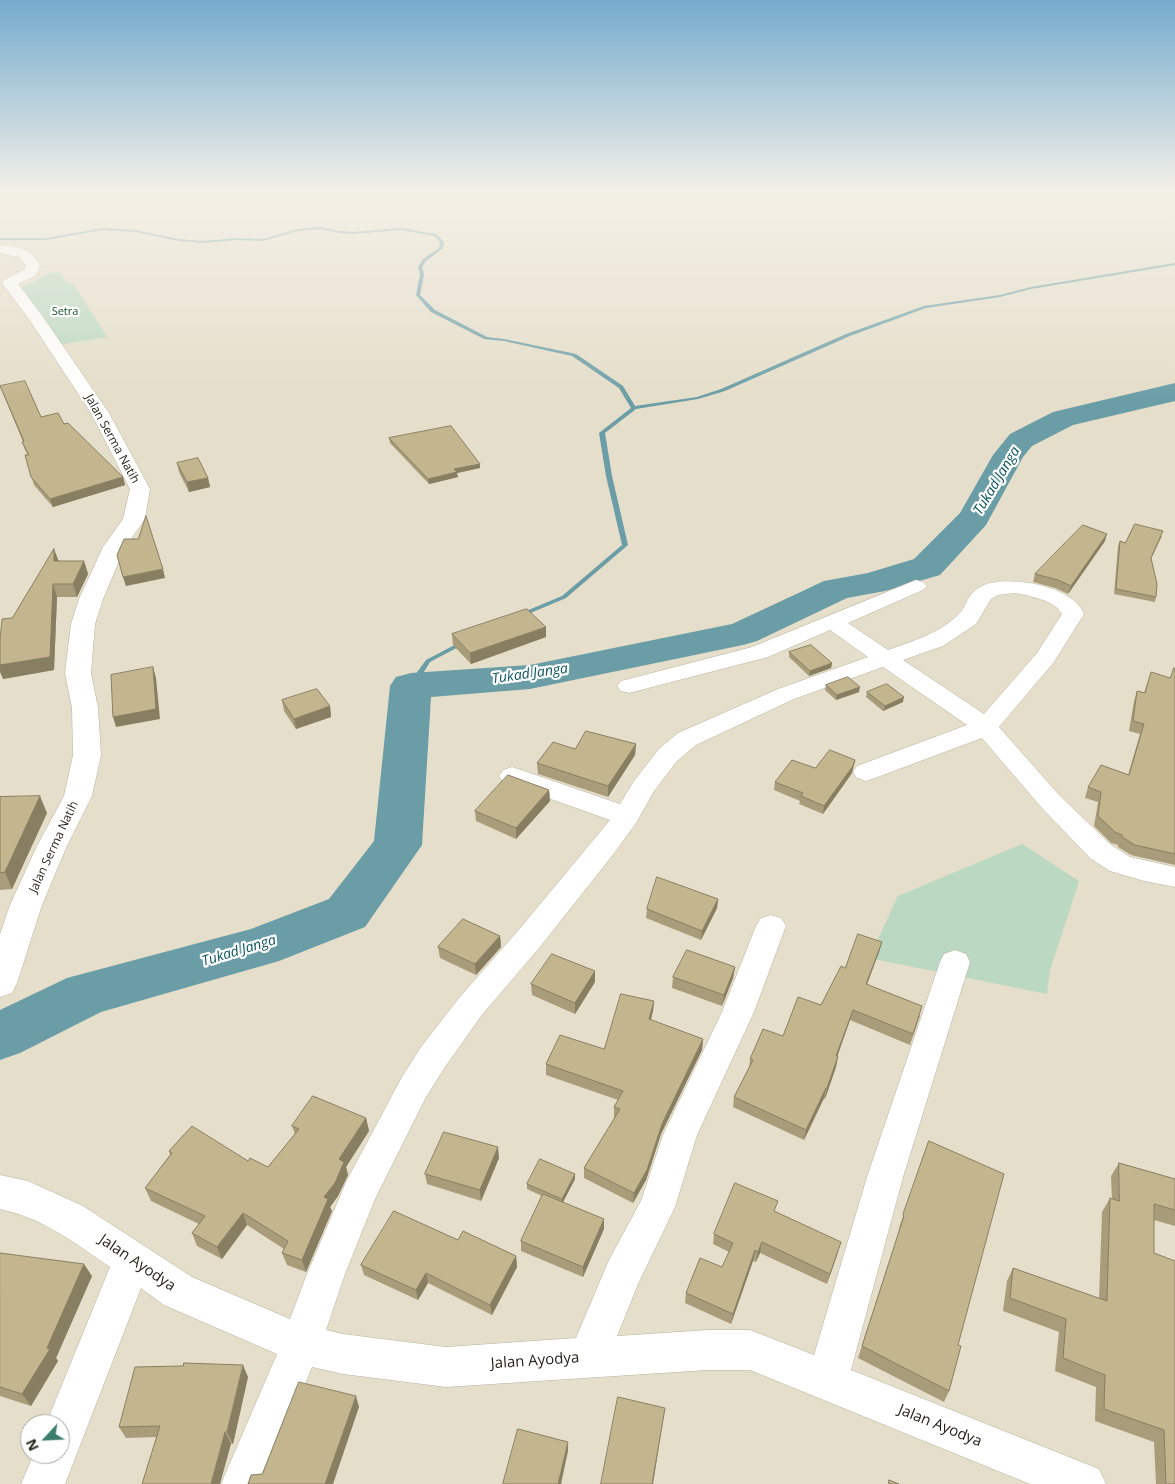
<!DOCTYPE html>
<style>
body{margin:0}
#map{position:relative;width:1175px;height:1484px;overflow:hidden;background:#e5deca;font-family:"Open Sans",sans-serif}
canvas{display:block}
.north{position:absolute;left:20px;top:1414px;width:50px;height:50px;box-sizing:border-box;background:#fff;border:1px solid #a9a7a4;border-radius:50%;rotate:245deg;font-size:14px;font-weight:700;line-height:20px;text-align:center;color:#27241c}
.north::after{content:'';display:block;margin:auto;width:18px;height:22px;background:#3c7e6e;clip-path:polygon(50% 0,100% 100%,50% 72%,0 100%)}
</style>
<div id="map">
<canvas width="1175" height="1484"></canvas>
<div class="north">N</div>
</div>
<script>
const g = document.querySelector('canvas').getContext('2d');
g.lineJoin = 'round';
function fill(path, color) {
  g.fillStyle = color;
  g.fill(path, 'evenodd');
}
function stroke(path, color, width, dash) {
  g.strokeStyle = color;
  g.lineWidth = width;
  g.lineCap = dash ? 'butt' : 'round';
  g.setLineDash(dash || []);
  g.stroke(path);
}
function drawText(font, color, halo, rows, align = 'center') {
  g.font = font + ' "Open Sans",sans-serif';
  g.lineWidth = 4.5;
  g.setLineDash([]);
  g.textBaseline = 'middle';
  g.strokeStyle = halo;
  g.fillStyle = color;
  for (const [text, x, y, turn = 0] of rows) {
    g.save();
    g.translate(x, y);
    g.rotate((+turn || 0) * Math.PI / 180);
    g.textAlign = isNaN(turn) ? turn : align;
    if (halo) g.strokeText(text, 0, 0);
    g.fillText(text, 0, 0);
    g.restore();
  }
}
fill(new Path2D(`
 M 51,272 L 61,273 L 65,281 L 74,285 L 107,337 L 59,345 L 22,288 Z
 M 1022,844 L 1079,881 L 1050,970 L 1047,994 L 869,958 L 898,896 Z`), '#bbd8c2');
fill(new Path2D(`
 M 320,227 L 340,231 L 353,232 L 401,228 L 436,234 L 444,242 L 443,248 L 426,261 L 422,267 L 424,274 L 420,295 L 435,310 L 487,337 L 504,339 L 576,354 L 623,386 L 635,406 L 697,397 L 721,389 L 846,334 L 924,306 L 1000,295 L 1031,287 L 1175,263 L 1175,265 L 1031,289 L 1000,297 L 926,308 L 850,336 L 725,391 L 698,399 L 636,409 L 605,433 L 612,476 L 628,545 L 566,598 L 521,617 L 519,616 L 518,615 L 519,614 L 562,596 L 622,545 L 606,476 L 599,433 L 631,408 L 619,388 L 572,356 L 504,341 L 484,339 L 431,312 L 416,295 L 420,274 L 418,267 L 423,259 L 439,248 L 440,242 L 434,236 L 401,230 L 353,234 L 340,233 L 320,229 L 298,231 L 263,241 L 238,240 L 202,243 L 179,241 L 135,232 L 103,230 L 46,240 L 0,240 L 0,238 L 46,238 L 103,228 L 135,230 L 179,239 L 202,241 L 238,238 L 263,239 L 298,229 Z
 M 464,640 L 467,642 L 466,643 L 430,662 L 414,688 L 408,688 L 407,686 L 426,660 Z`), '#6a9da6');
fill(new Path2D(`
 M 1175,383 L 1175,401 L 1073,425 L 1032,446 L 1023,457 L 986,525 L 940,575 L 885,591 L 847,598 L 757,641 L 743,645 L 530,689 L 431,697 L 422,845 L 365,927 L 279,961 L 101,1012 L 20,1053 L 0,1060 L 0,1010 L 67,978 L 251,929 L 329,899 L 374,841 L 390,686 L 396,677 L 411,673 L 530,665 L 732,624 L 824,581 L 868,573 L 914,559 L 960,513 L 993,455 L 1010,434 L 1053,412 Z`), '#6a9da6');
const minor = new Path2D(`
 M 916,580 L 923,582 L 927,586 L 923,590 L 848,623 L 888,650 C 913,641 937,634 957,616 C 969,606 964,594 984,585 C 1009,575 1074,586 1084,614 L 1054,662 L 999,727 L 1059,795 L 1111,845 L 1130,857 L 1175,867 L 1175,887 L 1144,881 L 1110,871 L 1091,859 L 1041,807 L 982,738 L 875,778 L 866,781 L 857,778 L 853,772 L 857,766 L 967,725 L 883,667 L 794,699 L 696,745 L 677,761 L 654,791 L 636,823 L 615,852 L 539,948 L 481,1016 L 445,1067 L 426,1097 L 375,1199 L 345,1274 L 326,1330 L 343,1334 L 446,1347 L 576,1338 L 609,1260 L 641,1201 L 663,1135 L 722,1012 L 756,926 L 761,918 L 771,915 L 781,918 L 786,926 L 754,1012 L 697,1135 L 675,1207 L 638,1284 L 617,1336 L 708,1330 L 750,1330 L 814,1355 L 867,1177 L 940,962 L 944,954 L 955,950 L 966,954 L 970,962 L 903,1177 L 851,1370 L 1099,1469 L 1106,1484 L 1030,1484 L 750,1370 L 708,1370 L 446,1387 L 343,1374 L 312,1367 L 265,1484 L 221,1484 L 277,1354 L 164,1305 L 141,1288 L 65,1484 L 21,1484 L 34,1454 L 60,1454 L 60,1424 L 46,1424 L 110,1267 C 73,1242 45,1219 0,1209 L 0,1175 L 28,1181 L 83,1206 L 192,1277 L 290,1319 L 307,1274 L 347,1180 L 402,1077 L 421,1047 L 459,998 L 517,932 L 610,820 L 503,782 L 499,776 L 503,770 L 512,767 L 521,770 L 620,804 L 634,781 L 659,749 L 678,733 L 778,689 L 868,657 L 830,630 L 768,657 L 629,693 L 621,691 L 617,686 L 621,681 L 752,647 ZM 1015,593 C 1029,596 1055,600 1062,614 L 1037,653 L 984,714 L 903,660 L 943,646 L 976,624 L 991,599 L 998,595 Z`);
const tertiary = new Path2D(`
 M 0,245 C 18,246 32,248 40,266 L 35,276 L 18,284 L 41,314 L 109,413 L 150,489 L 145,519 L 125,547 L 103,599 L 95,624 L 91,673 L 98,708 L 101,755 L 92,796 L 66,848 L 42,905 L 17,983 L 12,993 L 0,997 L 0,934 L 10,905 L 36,848 L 64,796 L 73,755 L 72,708 L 65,673 L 71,624 L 79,599 L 103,547 L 123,519 L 130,489 L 91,413 L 29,319 L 2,283 L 4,280 L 24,270 L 26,266 L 19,257 L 0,253 Z`);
stroke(minor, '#b8b19e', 1);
stroke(tertiary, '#b8b19e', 1);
fill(minor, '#fff');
fill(tertiary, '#fff');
fill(new Path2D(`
 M 0,386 L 41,417 L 64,424 L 123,477 L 125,485 L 53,507 L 34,485 L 25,455 L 28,455 L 25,450 L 22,442 L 23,442 Z
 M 389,438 L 480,464 L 480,468 L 457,473 L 458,477 L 429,484 L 390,443 Z
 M 177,463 L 208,478 L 210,487 L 189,492 L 179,472 Z
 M 1162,536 L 1151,559 L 1156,597 L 1155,602 L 1114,594 L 1118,546 L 1120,541 L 1125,543 Z
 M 1105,541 L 1068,594 L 1055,588 L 1033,582 L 1035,574 Z
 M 58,561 L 84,561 L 88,574 L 77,597 L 57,597 L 54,670 L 3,679 L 12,618 Z
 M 452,634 L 546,637 L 471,664 L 453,645 Z
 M 789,652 L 832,663 L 831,668 L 809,676 L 789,657 Z
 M 1175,669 L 1175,865 L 1131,855 L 1118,847 L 1118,845 L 1111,843 L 1094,826 L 1098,802 L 1085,798 L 1088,787 L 1128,775 L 1140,734 L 1129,731 L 1134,701 L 1137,691 L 1144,693 L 1151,672 L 1170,678 Z
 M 826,685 L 859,692 L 836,700 L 825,690 Z
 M 867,692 L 903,702 L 883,711 L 866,697 Z
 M 282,700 L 330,706 L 331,717 L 296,729 L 284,711 Z
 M 636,744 L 635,755 L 608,797 L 538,774 L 537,763 L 575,749 Z
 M 855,760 L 852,773 L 823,814 L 799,804 L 800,801 L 774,790 L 775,782 L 815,768 Z
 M 549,790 L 550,801 L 516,839 L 476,821 L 475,811 Z
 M 0,797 L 47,813 L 12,889 L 0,890 Z
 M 718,899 L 717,908 L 701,940 L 646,918 L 647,909 Z
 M 500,936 L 501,947 L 476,975 L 440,958 L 438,947 Z
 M 882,942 L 879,952 L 867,985 L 920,1016 L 910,1045 L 850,1020 L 837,1056 L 838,1056 L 836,1067 L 825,1099 L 824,1098 L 804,1140 L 733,1107 L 734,1097 L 749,1069 L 750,1059 L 783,1036 L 821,1005 L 845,968 Z
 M 735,967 L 733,978 L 722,1006 L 672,988 L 673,977 Z
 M 595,982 L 575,1014 L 532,995 L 531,984 Z
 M 654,1001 L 653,1011 L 651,1020 L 703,1039 L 702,1050 L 661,1134 L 646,1180 L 633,1203 L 584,1178 L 584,1168 L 615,1117 L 614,1117 L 614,1107 L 618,1100 L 546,1075 L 546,1064 L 604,1049 Z
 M 366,1118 L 369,1131 L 346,1167 L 348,1175 L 338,1196 L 330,1207 L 332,1211 L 306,1272 L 287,1265 L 282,1253 L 284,1249 L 247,1225 L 222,1259 L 197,1246 L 192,1233 L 199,1224 L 151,1201 L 145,1188 L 170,1155 L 169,1151 L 248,1161 L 268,1167 L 295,1134 L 292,1126 Z
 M 929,1141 L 958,1345 L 949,1391 L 944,1402 L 858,1358 L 900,1228 L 899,1228 Z
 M 499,1158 L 481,1201 L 427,1184 L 425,1174 Z
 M 1119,1163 L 1175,1179 L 1175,1226 L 1154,1220 L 1154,1253 L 1175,1484 L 1156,1484 L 1154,1442 L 1095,1421 L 1096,1387 L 1055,1371 L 1059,1332 L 1003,1311 L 1007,1281 L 1013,1268 L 1099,1299 L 1102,1212 L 1110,1198 L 1112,1199 L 1111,1176 Z
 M 575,1174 L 575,1179 L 563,1202 L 604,1229 L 583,1277 L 521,1251 L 521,1241 L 542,1196 L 527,1189 L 527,1184 Z
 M 775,1212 L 838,1252 L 827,1284 L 760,1253 L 756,1262 L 753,1261 L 731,1324 L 685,1303 L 686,1293 L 722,1267 L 729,1252 L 713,1244 L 714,1234 Z
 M 458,1240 L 516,1256 L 517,1267 L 492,1315 L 428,1283 L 418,1300 L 364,1275 L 361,1265 Z
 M 0,1253 L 92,1276 L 56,1358 L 58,1361 L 31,1406 L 0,1396 Z
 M 248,1377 L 233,1444 L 157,1437 L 126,1438 L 119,1427 Z`), '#a89c7a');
fill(new Path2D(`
 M 480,464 L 480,468 L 457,473 L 458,477 L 429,484 L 428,479 L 454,469 Z
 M 123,477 L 125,485 L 53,507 L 50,499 Z
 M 208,478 L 210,487 L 189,492 L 187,482 Z
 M 1107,534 L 1105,541 L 1068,594 L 1071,586 Z
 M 54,549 L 59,562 L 54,561 Z
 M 84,561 L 88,574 L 77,597 L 73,584 Z
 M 163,569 L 165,578 L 126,586 L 123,577 Z
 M 53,584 L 57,597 L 54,670 L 3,679 L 0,672 L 0,665 Z
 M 546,627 L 546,637 L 471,664 L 470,653 Z
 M 832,663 L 831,668 L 809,676 L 810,671 Z
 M 153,667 L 156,678 L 160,719 L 116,727 L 113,717 Z
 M 860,687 L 859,692 L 836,700 L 837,695 Z
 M 904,697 L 903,702 L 883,711 L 885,706 Z
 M 330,706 L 331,717 L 296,729 L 294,719 Z
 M 636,744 L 635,755 L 608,797 L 608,786 Z
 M 855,760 L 852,773 L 823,814 L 824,806 Z
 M 549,790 L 550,801 L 516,839 L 516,828 Z
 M 40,796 L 47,813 L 12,889 L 5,872 Z
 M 718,899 L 717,908 L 701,940 L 702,931 Z
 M 500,936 L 501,947 L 476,975 L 475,964 Z
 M 882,942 L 879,952 L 863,994 L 866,984 Z
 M 735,967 L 733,978 L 722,1006 L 724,995 Z
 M 595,971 L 595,982 L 575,1014 L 575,1003 Z
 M 654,1001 L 653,1011 L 648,1030 L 649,1019 Z
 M 853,1010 L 850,1020 L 834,1066 L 836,1056 Z
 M 703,1039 L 702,1050 L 661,1134 L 646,1180 L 633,1203 L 634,1193 L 662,1124 Z
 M 838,1056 L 836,1067 L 825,1099 L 827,1088 Z
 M 826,1088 L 824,1098 L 804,1140 L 806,1130 Z
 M 366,1118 L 369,1131 L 346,1167 L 348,1175 L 338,1196 L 330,1207 L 332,1211 L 306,1272 L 302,1260 L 324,1197 L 339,1159 Z
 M 498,1147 L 499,1158 L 481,1201 L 480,1190 Z
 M 575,1174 L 575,1179 L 562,1204 L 562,1199 Z
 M 243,1213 L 247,1225 L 222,1259 L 217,1247 Z
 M 604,1219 L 604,1229 L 583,1277 L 583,1267 Z
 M 762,1242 L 760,1253 L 756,1262 L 758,1252 Z
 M 841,1242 L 838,1252 L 827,1284 L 830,1274 Z
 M 755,1250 L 753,1261 L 731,1324 L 733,1314 Z
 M 516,1256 L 517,1267 L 492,1315 L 490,1305 Z
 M 84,1264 L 92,1276 L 56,1358 L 58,1361 L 31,1406 L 22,1394 L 47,1348 Z
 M 426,1273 L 428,1283 L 418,1300 L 416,1290 Z
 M 243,1365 L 248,1377 L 233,1444 L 227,1432 Z
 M 356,1396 L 359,1407 L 333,1484 L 325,1484 Z
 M 665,1408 L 653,1484 L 652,1484 Z
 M 225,1432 L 231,1444 L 220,1484 L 211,1484 Z
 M 568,1442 L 568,1451 L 561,1484 L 558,1484 Z`), '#887f63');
const building = new Path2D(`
 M 25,381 L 41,417 L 58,413 L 64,424 L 68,423 L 123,477 L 50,499 L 31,477 L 25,455 L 29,455 L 22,442 L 24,441 L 0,386 Z
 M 451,426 L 480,464 L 454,469 L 457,472 L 428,479 L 389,438 Z
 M 198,458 L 208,478 L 187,482 L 177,463 Z
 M 146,516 L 163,569 L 123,577 L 117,555 L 124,539 L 138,539 Z
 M 1135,524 L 1163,531 L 1151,558 L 1157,584 L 1156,597 L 1116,589 L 1120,541 L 1125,543 Z
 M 1083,525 L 1107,534 L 1071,586 L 1058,580 L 1035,574 Z
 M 54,549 L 54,561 L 84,561 L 73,584 L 53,584 L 50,657 L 0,665 L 0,639 L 2,619 L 12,618 Z
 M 527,609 L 546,627 L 470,653 L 452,634 Z
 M 811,645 L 832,663 L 810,671 L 789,652 Z
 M 153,667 L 156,709 L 113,717 L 111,675 Z
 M 1174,668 L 1175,669 L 1175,854 L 1135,845 L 1122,837 L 1122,835 L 1115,832 L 1098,816 L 1101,792 L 1088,787 L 1101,765 L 1129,775 L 1144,724 L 1133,721 L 1137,691 L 1145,693 L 1151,672 L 1170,678 Z
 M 848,677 L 860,687 L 837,695 L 826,685 Z
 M 887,684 L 904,697 L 885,706 L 867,692 Z
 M 317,689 L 330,706 L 294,719 L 282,700 Z
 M 586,731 L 636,744 L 608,786 L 537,763 L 553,742 L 575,749 Z
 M 830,750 L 855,760 L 853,766 L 824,806 L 801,796 L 803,793 L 775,782 L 792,760 L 815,768 Z
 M 508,775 L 549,790 L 516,828 L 475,811 Z
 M 40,796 L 5,872 L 0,873 L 0,797 Z
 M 657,877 L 718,899 L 702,931 L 647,909 Z
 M 463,919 L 500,936 L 475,964 L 438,947 Z
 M 858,934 L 882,942 L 866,984 L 922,1006 L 913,1034 L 853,1010 L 836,1056 L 838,1056 L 827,1088 L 826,1088 L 806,1130 L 734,1097 L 753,1060 L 750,1059 L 763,1029 L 783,1036 L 798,997 L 821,1005 L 841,966 L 845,968 Z
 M 687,950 L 735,967 L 724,995 L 673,977 Z
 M 552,954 L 595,971 L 575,1003 L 531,984 Z
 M 621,994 L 654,1001 L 649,1019 L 703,1039 L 662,1124 L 647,1170 L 634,1193 L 584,1168 L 620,1109 L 614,1107 L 623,1091 L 546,1064 L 560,1035 L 604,1049 Z
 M 313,1096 L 366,1118 L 339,1159 L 344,1162 L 335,1183 L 324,1197 L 328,1199 L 302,1260 L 282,1253 L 288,1241 L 243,1213 L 217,1247 L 192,1233 L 205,1216 L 145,1188 L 172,1153 L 169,1151 L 192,1126 L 248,1161 L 250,1158 L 268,1167 L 299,1129 L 292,1126 Z
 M 444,1132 L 498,1147 L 480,1190 L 425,1174 Z
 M 929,1141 L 1004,1174 L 958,1345 L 961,1346 L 949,1391 L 862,1346 L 904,1216 L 903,1215 Z
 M 540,1159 L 575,1174 L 562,1199 L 527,1184 Z
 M 1119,1163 L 1175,1179 L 1175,1210 L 1154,1204 L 1154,1253 L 1175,1261 L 1175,1484 L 1166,1484 L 1164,1430 L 1104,1409 L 1105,1375 L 1063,1358 L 1066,1319 L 1010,1298 L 1013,1268 L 1107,1301 L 1110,1198 L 1119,1201 Z
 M 735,1183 L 778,1201 L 774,1211 L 841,1242 L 830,1274 L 762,1242 L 758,1252 L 755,1250 L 733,1314 L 686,1293 L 700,1258 L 722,1267 L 733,1243 L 714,1234 Z
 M 543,1194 L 604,1219 L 583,1267 L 521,1241 Z
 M 394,1211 L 458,1240 L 463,1231 L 516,1256 L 490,1305 L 426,1273 L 416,1290 L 361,1265 Z
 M 0,1253 L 84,1264 L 47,1348 L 50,1349 L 22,1394 L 0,1387 Z
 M 184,1363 L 243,1365 L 227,1432 L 225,1432 L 211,1484 L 142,1484 L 160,1426 L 119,1427 L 135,1367 L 183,1366 Z
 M 299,1382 L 356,1396 L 325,1484 L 248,1484 L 251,1475 L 262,1474 Z
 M 618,1397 L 665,1408 L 652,1484 L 601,1484 Z
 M 518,1429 L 568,1442 L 558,1484 L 503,1484 Z
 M 889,1480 L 899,1484 L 889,1484 Z`);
fill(building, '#c3b58e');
stroke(building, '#887f63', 1);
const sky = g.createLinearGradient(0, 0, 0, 399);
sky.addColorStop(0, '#75abce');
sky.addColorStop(0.48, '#f3f0e7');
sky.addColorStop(1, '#f3f0e700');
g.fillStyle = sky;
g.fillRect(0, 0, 1175, 399);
drawText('11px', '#144f2a', '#fff', [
 ["Setra",65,312]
]);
drawText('12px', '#27241c', '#fff', [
 ["Jalan Serma Natih",112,439,61],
 ["Jalan Serma Natih",54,847,-65]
]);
drawText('italic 14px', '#07545f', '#fff', [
 ["Tukad Janga",997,481,-59],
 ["Tukad Janga",530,674,-8],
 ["Tukad Janga",239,951,-17]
]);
drawText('15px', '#27241c', '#fff', [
 ["Jalan Ayodya",137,1263,34],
 ["Jalan Ayodya",535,1361,-4],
 ["Jalan Ayodya",940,1426,22]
]);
</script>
